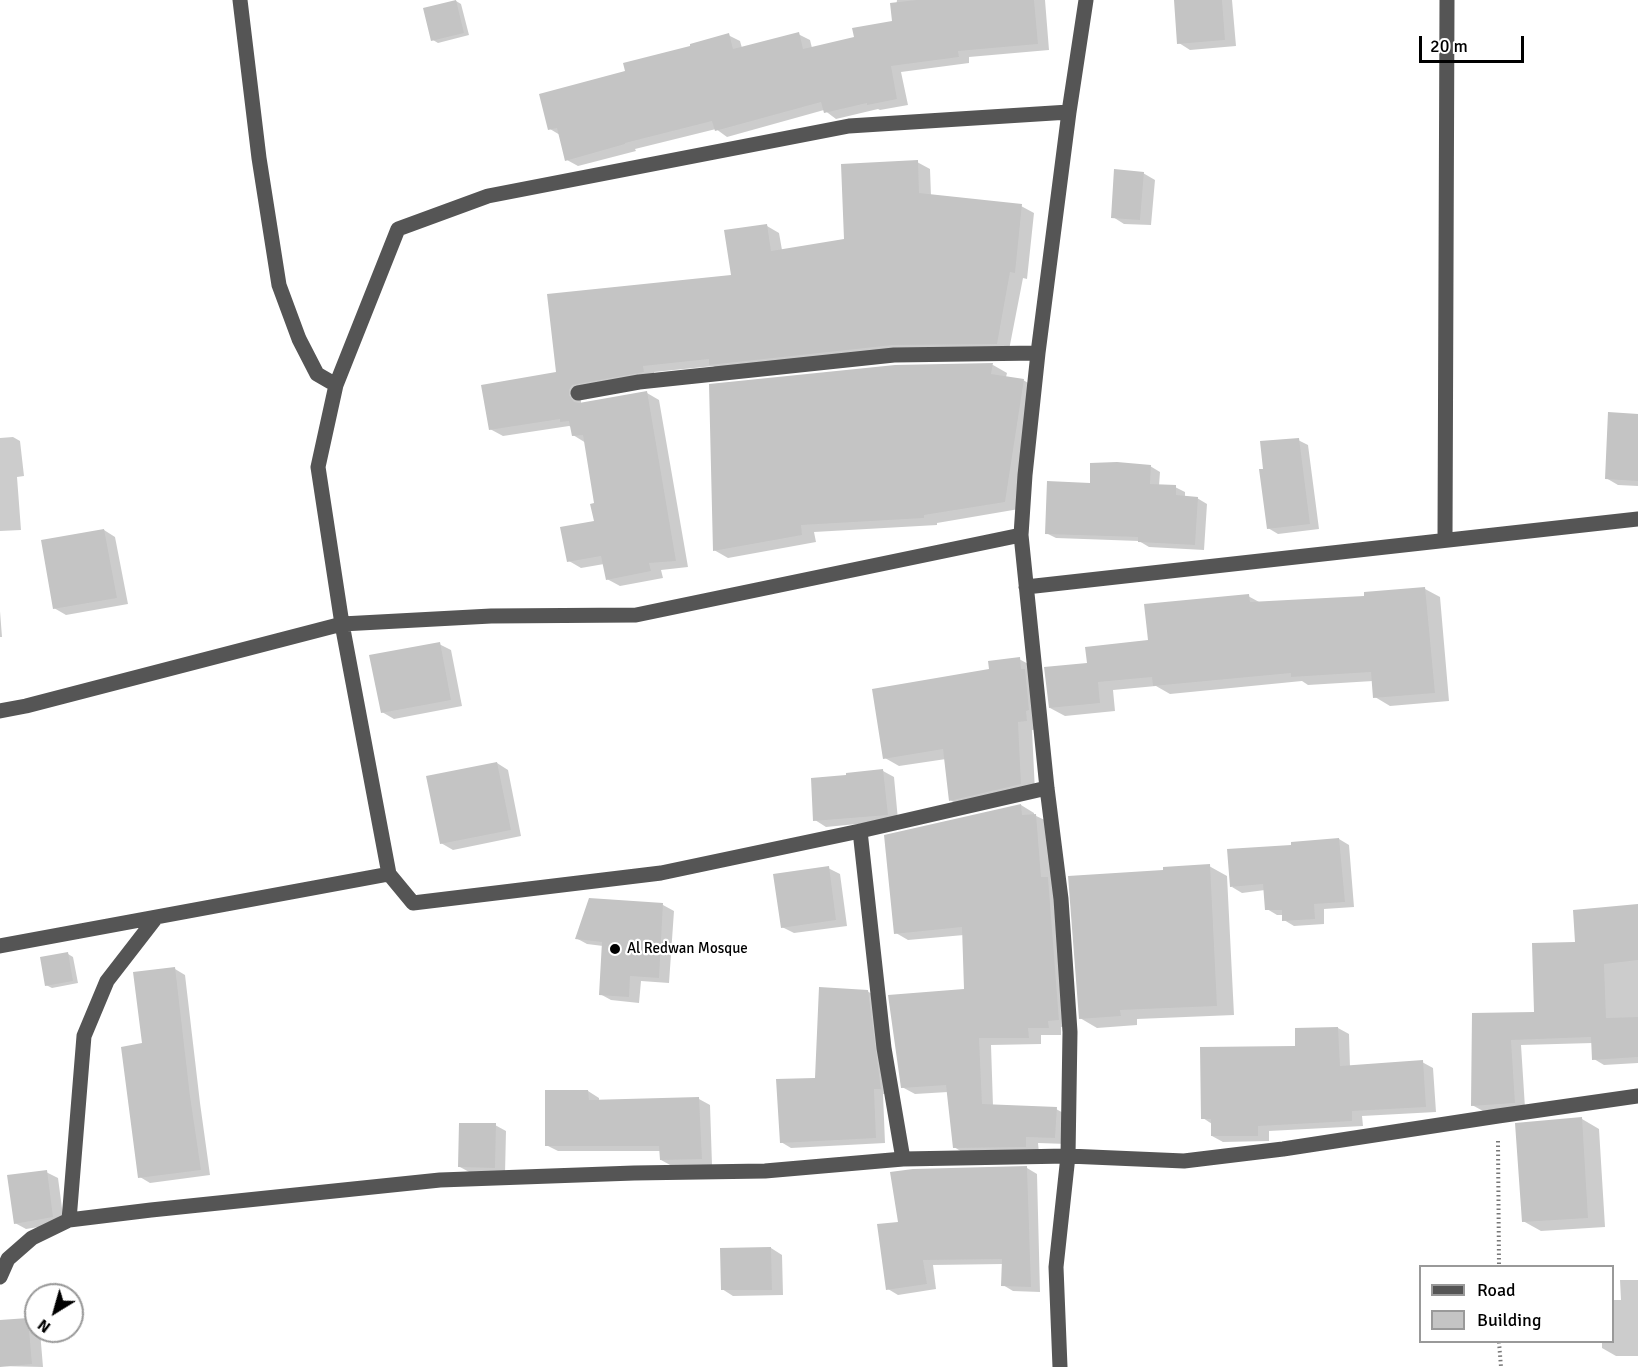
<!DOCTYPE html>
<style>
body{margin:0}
#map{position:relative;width:1638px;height:1367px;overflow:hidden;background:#fff;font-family:Signika,sans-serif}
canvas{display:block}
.legend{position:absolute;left:1419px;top:1265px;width:195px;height:78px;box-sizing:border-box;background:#fff;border:2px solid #999;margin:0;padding:8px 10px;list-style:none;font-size:18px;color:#000}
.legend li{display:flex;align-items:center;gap:12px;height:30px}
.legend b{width:30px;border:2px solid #999}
.north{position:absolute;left:24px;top:1283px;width:60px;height:60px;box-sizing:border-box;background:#fff;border:2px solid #999;border-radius:50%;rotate:217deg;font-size:16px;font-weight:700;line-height:24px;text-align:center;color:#000}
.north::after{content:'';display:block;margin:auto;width:21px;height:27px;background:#000;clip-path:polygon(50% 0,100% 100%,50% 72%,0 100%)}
.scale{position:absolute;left:1419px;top:36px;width:105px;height:27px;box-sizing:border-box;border:3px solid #000;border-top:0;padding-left:8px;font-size:18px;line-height:21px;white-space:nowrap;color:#000;-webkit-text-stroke:4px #fff;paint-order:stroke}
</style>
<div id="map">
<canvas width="1638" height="1367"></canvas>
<ul class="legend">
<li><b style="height:8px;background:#555"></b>Road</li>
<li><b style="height:16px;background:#c4c4c4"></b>Building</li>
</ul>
<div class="north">N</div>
<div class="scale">20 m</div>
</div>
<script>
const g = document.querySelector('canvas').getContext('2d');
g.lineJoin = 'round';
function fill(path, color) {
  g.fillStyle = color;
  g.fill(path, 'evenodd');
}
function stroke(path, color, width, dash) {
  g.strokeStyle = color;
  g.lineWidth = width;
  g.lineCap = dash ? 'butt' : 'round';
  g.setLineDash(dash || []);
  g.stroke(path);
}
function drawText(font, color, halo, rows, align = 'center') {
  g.font = font + ' Signika,sans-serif';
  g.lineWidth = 4.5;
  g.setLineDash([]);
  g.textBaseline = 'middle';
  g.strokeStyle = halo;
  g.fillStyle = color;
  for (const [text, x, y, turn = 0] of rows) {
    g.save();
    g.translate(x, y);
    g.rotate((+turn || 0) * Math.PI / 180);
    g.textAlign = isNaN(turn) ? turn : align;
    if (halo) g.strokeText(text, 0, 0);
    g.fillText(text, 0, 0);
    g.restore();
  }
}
fill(new Path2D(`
 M 897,0 L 1045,0 L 1049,50 L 969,57 L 969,63 L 901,72 L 908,105 L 880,110 L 878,109 L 836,119 L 824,110 L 727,137 L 716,129 L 635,149 L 636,151 L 578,166 L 567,160 L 560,135 L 550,129 L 627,72 L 692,47 L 728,35 L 740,41 L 742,48 L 798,34 L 810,40 L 812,48 L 855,38 L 894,22 Z
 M 1175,0 L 1232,0 L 1236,46 L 1190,50 L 1179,43 Z
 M 456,1 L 461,4 L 469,35 L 438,43 L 433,40 Z
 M 917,162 L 930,169 L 931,196 L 1021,206 L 1034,213 L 1027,279 L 1023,278 L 1009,350 L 723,371 L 713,366 L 654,372 L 655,378 L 581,398 L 581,404 L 647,393 L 659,400 L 688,567 L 661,570 L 663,578 L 620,586 L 607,579 L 604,564 L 581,568 L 569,561 L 595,522 L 596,504 L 586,443 L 573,435 L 572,427 L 569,426 L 503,436 L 490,429 L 558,373 L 732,276 L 767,226 L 779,233 L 782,250 L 846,240 Z
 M 1143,173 L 1155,180 L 1151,225 L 1124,224 L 1113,217 Z
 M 993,365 L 1007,373 L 1006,377 L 1023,380 L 1037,388 L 1019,509 L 937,523 L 937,525 L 814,532 L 816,542 L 728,558 L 714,550 L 895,366 Z
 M 1638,415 L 1638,486 L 1618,485 L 1606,478 Z
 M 13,437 L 20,441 L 24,476 L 17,477 L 21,530 L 0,531 L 0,438 Z
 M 1298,440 L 1308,445 L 1319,529 L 1278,534 L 1268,528 L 1265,470 Z
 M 1150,466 L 1160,472 L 1159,486 L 1175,487 L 1185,492 L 1185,497 L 1197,498 L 1207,504 L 1204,550 L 1149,547 L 1139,541 L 1056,538 L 1046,533 L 1091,485 Z
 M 104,530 L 115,537 L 128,604 L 66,615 L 54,608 Z
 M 1425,589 L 1440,597 L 1449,701 L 1390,706 L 1375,697 L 1373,681 L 1308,685 L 1302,681 L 1170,694 L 1156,686 L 1113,690 L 1115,711 L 1065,716 L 1050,708 L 1089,664 L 1150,641 L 1248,596 L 1261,603 L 1366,598 Z
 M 0,611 L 2,637 L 0,637 Z
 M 439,644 L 451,650 L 462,706 L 394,719 L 382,712 Z
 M 1019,659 L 1034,667 L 1041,729 L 1032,730 L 1035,792 L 964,808 L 950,800 L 946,759 L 899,766 L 885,758 L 991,671 Z
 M 497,763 L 508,770 L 521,836 L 453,850 L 441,843 Z
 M 883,771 L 894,777 L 898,820 L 826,827 L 815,820 Z
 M 1021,805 L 1034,813 L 1034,815 L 1049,822 L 1071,1026 L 1061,1027 L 1061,1035 L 1041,1035 L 1041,1044 L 991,1045 L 993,1106 L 1056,1109 L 1069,1116 L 1067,1144 L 1038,1143 L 1039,1153 L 967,1155 L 954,1147 L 948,1092 L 915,1094 L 902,1087 L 966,991 L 964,935 L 908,940 L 896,933 L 886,837 Z
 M 1339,839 L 1349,845 L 1354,907 L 1324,909 L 1324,924 L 1294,926 L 1284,920 L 1284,915 L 1277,915 L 1267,909 L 1265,890 L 1242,893 L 1232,887 L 1293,846 Z
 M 1209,866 L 1227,876 L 1234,1015 L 1137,1019 L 1137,1025 L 1097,1028 L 1080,1018 L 1165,871 Z
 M 828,868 L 840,874 L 847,926 L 794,933 L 782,927 Z
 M 663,905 L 674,911 L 669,983 L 641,981 L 639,1003 L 611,1000 L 600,994 L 603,946 L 587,944 L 576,938 Z
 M 1638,906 L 1638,1063 L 1604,1065 L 1594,1059 L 1593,1043 L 1521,1045 L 1525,1108 L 1483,1111 L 1472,1105 L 1473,1014 L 1536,1014 L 1577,943 Z
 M 68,954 L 73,957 L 78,983 L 52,988 L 46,985 Z
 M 175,969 L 185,975 L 200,1103 L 210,1175 L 150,1183 L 140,1177 L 143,1044 Z
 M 867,991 L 877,997 L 890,1094 L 883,1094 L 885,1143 L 791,1148 L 781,1142 Z
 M 1338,1028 L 1349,1034 L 1350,1067 L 1422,1062 L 1433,1068 L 1436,1112 L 1362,1116 L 1363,1126 L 1269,1131 L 1269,1141 L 1223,1142 L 1212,1136 L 1212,1124 L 1203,1118 L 1297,1048 L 1296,1030 Z
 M 588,1091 L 599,1098 L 599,1101 L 699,1099 L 710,1105 L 712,1165 L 672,1166 L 661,1160 L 661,1151 L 558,1151 L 546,1145 Z
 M 1582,1119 L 1599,1129 L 1605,1227 L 1541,1231 L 1523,1221 Z
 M 495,1125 L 506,1131 L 505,1174 L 471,1173 L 460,1167 Z
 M 1027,1168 L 1037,1174 L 1040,1292 L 1013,1291 L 1003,1285 L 1003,1264 L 933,1265 L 936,1289 L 898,1295 L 888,1289 L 900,1223 Z
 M 46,1172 L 58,1178 L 64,1223 L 26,1229 L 15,1223 Z
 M 771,1248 L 782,1255 L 783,1295 L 733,1296 L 722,1289 Z
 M 1620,1280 L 1638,1280 L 1638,1356 L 1616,1356 L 1602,1348 L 1602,1342 L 1612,1342 L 1612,1300 L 1621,1300 Z
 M 28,1319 L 36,1324 L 36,1331 L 40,1331 L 43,1367 L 0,1366 L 0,1322 Z`), '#0003');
fill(new Path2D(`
 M 456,0 L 464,33 L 431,41 L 423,8 Z
 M 916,0 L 1034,0 L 1038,44 L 958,51 L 959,57 L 891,66 L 897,99 L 867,105 L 867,103 L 824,113 L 821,102 L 715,131 L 712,121 L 625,143 L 625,144 L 565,161 L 557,128 L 548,130 L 539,94 L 625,71 L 623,63 L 690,46 L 690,44 L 729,33 L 733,49 L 799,32 L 803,49 L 854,37 L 852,28 L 892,21 L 890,3 Z
 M 1174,0 L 1222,0 L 1225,40 L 1177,44 Z
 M 918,160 L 919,193 L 1022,204 L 1015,273 L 1010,272 L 997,344 L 893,345 L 709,365 L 709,359 L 643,366 L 644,372 L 572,385 L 569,390 L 569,395 L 574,402 L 579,403 L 647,391 L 676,561 L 649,563 L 651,571 L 606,580 L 601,556 L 567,562 L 560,527 L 594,521 L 590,504 L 594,503 L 583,435 L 572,436 L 569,421 L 560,422 L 560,419 L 489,430 L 481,385 L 556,372 L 547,294 L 731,275 L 724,230 L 767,224 L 771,251 L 844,239 L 841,164 Z
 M 1114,169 L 1144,172 L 1140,220 L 1111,218 Z
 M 993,363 L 991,374 L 1024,379 L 1005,502 L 924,515 L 924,518 L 801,525 L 802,535 L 713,551 L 709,384 L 895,365 Z
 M 1608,412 L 1638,414 L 1638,481 L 1605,479 Z
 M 1299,438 L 1310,524 L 1267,529 L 1259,469 L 1263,469 L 1260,441 Z
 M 1117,462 L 1151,465 L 1150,484 L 1176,485 L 1176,495 L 1198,497 L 1195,545 L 1138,542 L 1138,537 L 1045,534 L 1047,481 L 1090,483 L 1090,463 Z
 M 104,529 L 117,598 L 53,609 L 41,540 Z
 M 1425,587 L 1435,693 L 1373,698 L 1371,672 L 1291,677 L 1291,673 L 1153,686 L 1152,677 L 1098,682 L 1100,703 L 1049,708 L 1044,667 L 1087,663 L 1085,647 L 1148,640 L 1144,604 L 1249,594 L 1250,602 L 1364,596 L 1364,592 Z
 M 440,642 L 451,700 L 381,713 L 369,655 Z
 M 1020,657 L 1021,669 L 1025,669 L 1029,710 L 1026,711 L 1027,721 L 1018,722 L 1021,784 L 949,801 L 943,749 L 883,759 L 872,689 L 989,669 L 988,661 Z
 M 497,762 L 511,830 L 440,844 L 426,776 Z
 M 883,769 L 888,815 L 813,821 L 811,778 L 846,775 L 846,773 Z
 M 1021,804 L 1022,815 L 1036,814 L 1041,877 L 1048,877 L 1059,1020 L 1048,1021 L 1049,1028 L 1028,1028 L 1029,1038 L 979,1038 L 982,1104 L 1057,1107 L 1055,1138 L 1026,1137 L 1026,1147 L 953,1148 L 946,1085 L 901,1088 L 888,995 L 964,989 L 962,927 L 894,934 L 884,835 Z
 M 1339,838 L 1345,902 L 1314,904 L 1315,919 L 1282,921 L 1282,910 L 1265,910 L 1263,884 L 1230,887 L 1227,849 L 1291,845 L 1291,842 Z
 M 1210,864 L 1217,1006 L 1120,1010 L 1121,1016 L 1079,1019 L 1068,876 L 1163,870 L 1163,867 Z
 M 829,866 L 836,920 L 781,928 L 773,874 Z
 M 589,898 L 663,903 L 659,978 L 630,976 L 629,997 L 599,995 L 602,942 L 575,939 Z
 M 1638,904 L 1638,960 L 1604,964 L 1606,1018 L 1638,1017 L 1638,1057 L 1592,1060 L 1591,1037 L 1511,1040 L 1515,1103 L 1471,1106 L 1472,1013 L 1534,1012 L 1532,943 L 1575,942 L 1573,910 Z
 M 68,952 L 73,981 L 45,986 L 40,957 Z
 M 175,967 L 190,1096 L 201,1170 L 138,1178 L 121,1047 L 142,1043 L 133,972 Z
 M 819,987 L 868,990 L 881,1089 L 874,1089 L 876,1138 L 780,1143 L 776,1079 L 815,1078 Z
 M 1338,1027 L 1340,1066 L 1423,1060 L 1426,1107 L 1352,1111 L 1352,1121 L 1258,1126 L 1258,1136 L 1211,1136 L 1211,1119 L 1201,1119 L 1200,1047 L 1295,1046 L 1295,1028 Z
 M 545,1090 L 588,1090 L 589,1100 L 699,1097 L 702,1159 L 660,1160 L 659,1146 L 545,1146 Z
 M 1582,1117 L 1588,1218 L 1522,1222 L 1515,1123 Z
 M 459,1123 L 496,1123 L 495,1168 L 458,1167 Z
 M 1027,1166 L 1031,1287 L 1001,1286 L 1002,1259 L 923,1260 L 927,1284 L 886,1290 L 877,1224 L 898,1222 L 890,1172 L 913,1169 Z
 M 47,1170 L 53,1217 L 14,1224 L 7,1175 Z
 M 771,1247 L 772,1290 L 721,1290 L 720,1248 Z
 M 28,1318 L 32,1364 L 0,1367 L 0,1320 Z`), '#c4c4c4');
stroke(new Path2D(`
 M 1498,1141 L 1499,1266
 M 1499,1342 L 1501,1367`), '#777', 4, [1.5, 3]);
stroke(new Path2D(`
 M 240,0 L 259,158 L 279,285 L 299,339 L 317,374 L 336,385 L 318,467 L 342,624 L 389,874 L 413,903 L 661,873 L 860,831 L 1047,788
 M 336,385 L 398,229 L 488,196 L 849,126 L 1069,112
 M 578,393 L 639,382 L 894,355 L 1038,353
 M 1445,539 L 1447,0
 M 1026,587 L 1638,519
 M 0,711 L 26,706 L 342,624 L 491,616 L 636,615 L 1021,535
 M 860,831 L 884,1048 L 903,1159
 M 0,946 L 389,874
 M 69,1220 L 84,1036 L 107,981 L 155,919
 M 0,1277 L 8,1259 L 32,1238 L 69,1220 L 151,1210 L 440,1180 L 634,1173 L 765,1171 L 903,1159 L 1068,1156 L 1184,1161 L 1283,1149 L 1498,1116 L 1638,1096
 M 1060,1367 L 1056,1267 L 1068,1156 L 1070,1032 L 1061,899 L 1047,788 L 1021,535 L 1025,475 L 1038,353 L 1069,112 L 1086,0`), '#555', 15);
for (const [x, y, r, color] of [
 [615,949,6,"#000"]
]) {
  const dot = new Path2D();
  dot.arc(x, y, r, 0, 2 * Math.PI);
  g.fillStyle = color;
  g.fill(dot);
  stroke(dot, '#fff', 2);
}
drawText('15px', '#000', '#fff', [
 ["Al Redwan Mosque",627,949]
], 'left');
</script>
